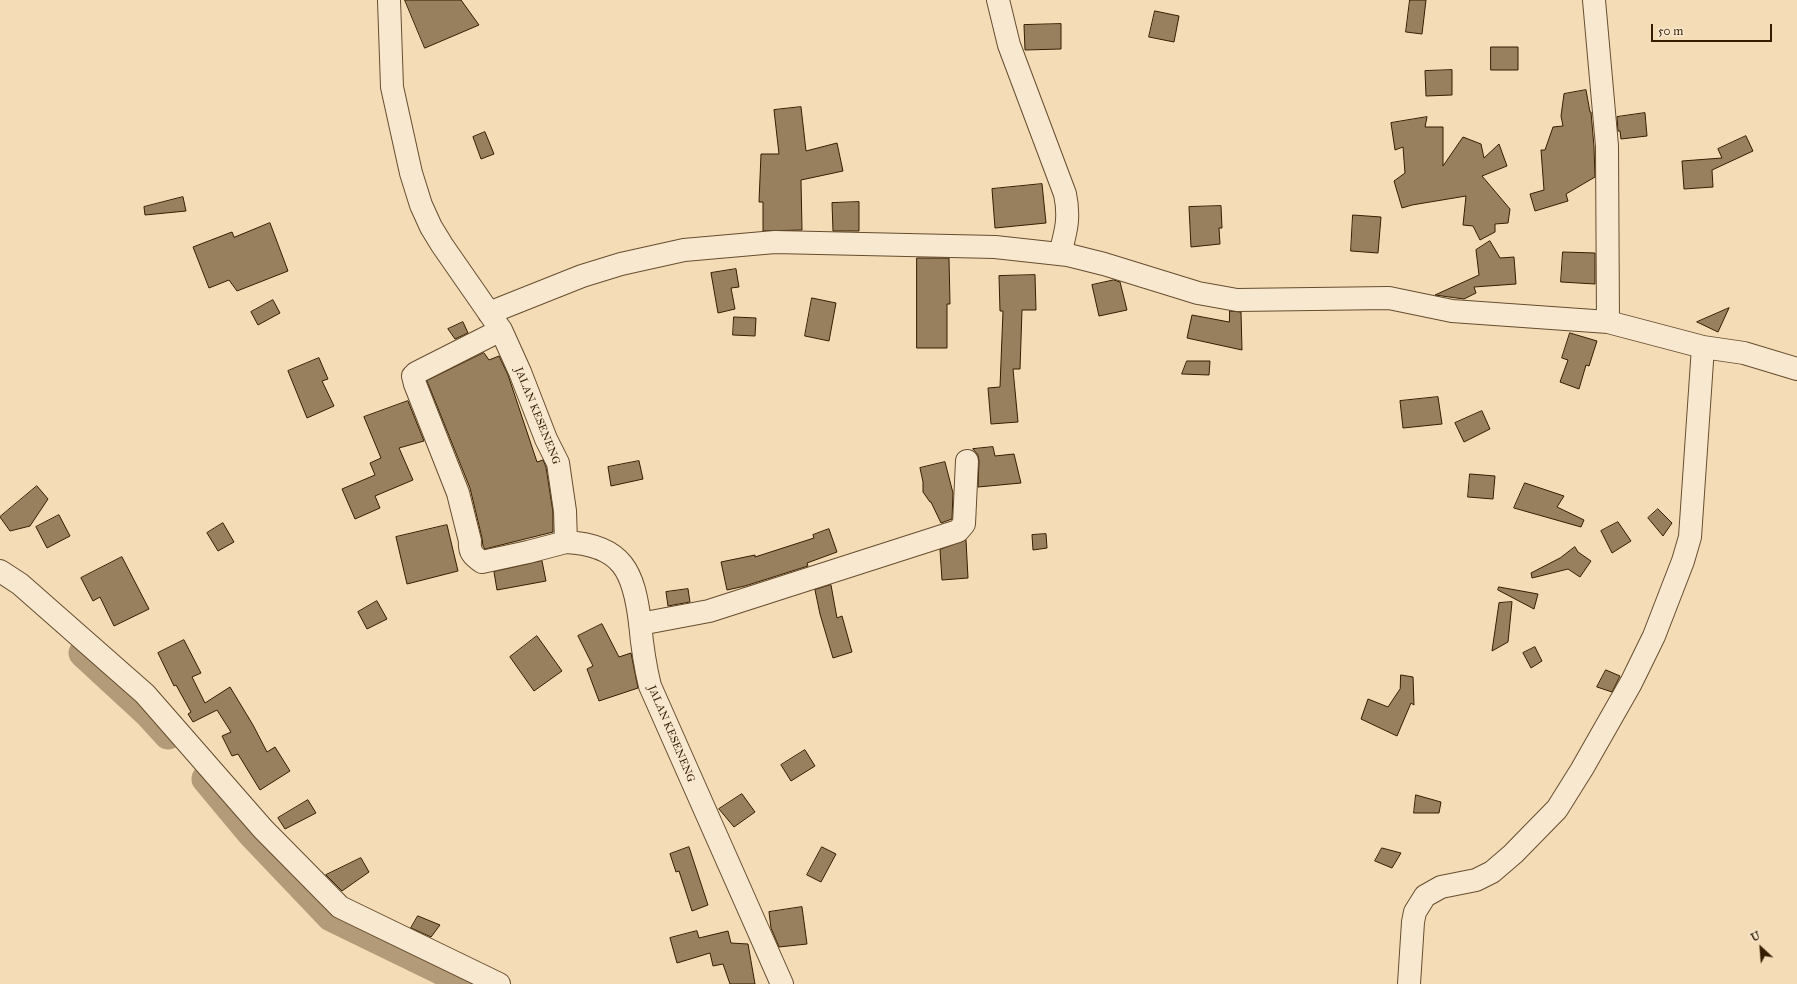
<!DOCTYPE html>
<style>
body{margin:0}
#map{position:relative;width:1797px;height:984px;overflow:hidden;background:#f4dcb7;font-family:"IM FELL Great Primer",serif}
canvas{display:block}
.north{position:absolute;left:1741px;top:928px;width:40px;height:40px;-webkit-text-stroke:3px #f8e8d0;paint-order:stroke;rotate:334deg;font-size:11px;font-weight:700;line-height:16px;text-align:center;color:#351d00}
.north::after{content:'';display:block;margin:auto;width:14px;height:18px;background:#351d00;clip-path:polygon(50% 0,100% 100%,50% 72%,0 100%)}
.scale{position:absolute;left:1651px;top:24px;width:121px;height:18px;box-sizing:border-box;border:2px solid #351d00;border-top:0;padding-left:5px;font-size:12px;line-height:14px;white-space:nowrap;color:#351d00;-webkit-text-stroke:3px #f8e8d0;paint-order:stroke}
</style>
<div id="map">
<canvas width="1797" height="984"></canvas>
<div class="north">U</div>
<div class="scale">50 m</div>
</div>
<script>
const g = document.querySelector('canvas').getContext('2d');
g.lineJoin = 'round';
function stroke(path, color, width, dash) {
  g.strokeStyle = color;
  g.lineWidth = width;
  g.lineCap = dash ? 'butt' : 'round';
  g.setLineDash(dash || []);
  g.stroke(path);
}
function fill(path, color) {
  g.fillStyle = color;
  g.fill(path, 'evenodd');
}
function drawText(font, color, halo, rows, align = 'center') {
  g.font = font + ' "IM FELL Great Primer",serif';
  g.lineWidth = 3;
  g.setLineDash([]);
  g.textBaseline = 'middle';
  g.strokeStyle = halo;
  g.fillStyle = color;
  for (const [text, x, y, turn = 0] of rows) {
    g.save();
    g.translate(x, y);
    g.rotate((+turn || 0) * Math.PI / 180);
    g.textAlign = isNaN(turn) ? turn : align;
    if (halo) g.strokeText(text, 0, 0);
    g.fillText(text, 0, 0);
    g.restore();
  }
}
stroke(new Path2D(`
 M 83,653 L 148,713 L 168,735
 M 206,779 L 251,833 L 331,917 L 469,984`), '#b39b79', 29);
const building = new Path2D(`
 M 405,0 L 461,0 L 479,25 L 425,48 Z
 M 1410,0 L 1426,0 L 1422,34 L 1406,32 Z
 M 1155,11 L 1179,16 L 1174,42 L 1149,37 Z
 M 1061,24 L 1061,49 L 1025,50 L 1024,25 Z
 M 1491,47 L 1518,47 L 1518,70 L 1491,70 Z
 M 1452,70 L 1452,95 L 1426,96 L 1425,71 Z
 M 1586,90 L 1590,112 L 1591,112 L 1594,147 L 1595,177 L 1566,194 L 1568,201 L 1535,211 L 1530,194 L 1544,190 L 1541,150 L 1545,150 L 1553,127 L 1563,126 L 1561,116 L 1564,94 Z
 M 801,107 L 806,151 L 837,143 L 843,171 L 801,180 L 802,230 L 763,231 L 763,202 L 759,202 L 761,154 L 779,154 L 774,110 Z
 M 1645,113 L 1647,136 L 1621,139 L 1620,131 L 1618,131 L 1617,117 Z
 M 1427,117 L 1425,127 L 1443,127 L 1443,166 L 1463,137 L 1481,144 L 1484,158 L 1499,144 L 1507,166 L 1482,176 L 1510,209 L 1508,223 L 1495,224 L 1495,232 L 1480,240 L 1473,226 L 1463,225 L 1466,196 L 1412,205 L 1402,208 L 1394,181 L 1405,173 L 1403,147 L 1395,150 L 1391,123 Z
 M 485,132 L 494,154 L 481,159 L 473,137 Z
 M 1746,136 L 1753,151 L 1712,170 L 1713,187 L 1684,189 L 1682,161 L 1722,158 L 1718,149 Z
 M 1042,184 L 1046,223 L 995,228 L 992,189 Z
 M 183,197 L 186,211 L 145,215 L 144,207 Z
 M 859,202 L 859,231 L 833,231 L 832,203 Z
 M 1221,206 L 1222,228 L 1219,228 L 1220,244 L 1191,247 L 1189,207 Z
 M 1353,215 L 1381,217 L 1378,253 L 1351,251 Z
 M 270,223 L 288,271 L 237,291 L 229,280 L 209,288 L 193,247 L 232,232 L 234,237 Z
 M 1490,241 L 1500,258 L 1514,257 L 1516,284 L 1474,287 L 1476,293 L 1464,299 L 1435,295 L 1479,275 L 1476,250 Z
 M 1563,252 L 1595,253 L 1595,284 L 1561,282 Z
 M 917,258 L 949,258 L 950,304 L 947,304 L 947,348 L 917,348 Z
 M 736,269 L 739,287 L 731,288 L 735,309 L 718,313 L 711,273 Z
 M 1035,275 L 1036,310 L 1022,310 L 1020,369 L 1013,369 L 1018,422 L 991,424 L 988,388 L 1000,387 L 1003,311 L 1000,311 L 999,276 Z
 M 1114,280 L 1120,282 L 1127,310 L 1099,316 L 1092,285 Z
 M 812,298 L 836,303 L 829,341 L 805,336 Z
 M 273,300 L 280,313 L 258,325 L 251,312 Z
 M 1729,308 L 1718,332 L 1697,322 Z
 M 1230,311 L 1241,312 L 1242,350 L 1187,338 L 1192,315 L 1229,322 Z
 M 734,317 L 756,318 L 755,336 L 733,335 Z
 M 463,322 L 468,333 L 455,339 L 448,329 Z
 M 1570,333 L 1597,341 L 1589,366 L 1586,365 L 1579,389 L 1560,382 L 1568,360 L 1562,358 Z
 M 484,353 L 489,360 L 499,356 L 508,375 L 537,462 L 543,460 L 546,467 L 553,512 L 553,532 L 485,549 L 483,546 L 482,538 L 470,488 L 427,381 Z
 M 319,358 L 328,379 L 322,381 L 334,406 L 307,418 L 288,371 Z
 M 1187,361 L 1210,361 L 1209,375 L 1182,374 Z
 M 1438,397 L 1442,424 L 1403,428 L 1400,401 Z
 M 408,401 L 424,441 L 399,448 L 413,480 L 375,496 L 380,508 L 355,519 L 342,489 L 375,475 L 370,463 L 381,458 L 364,417 Z
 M 1482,411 L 1490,429 L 1464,442 L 1455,423 Z
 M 993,447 L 995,456 L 1014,454 L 1021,483 L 978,487 L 979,461 L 978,455 L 973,449 Z
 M 639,461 L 643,479 L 611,486 L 608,467 Z
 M 945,462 L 953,493 L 952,519 L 941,523 L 931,502 L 930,502 L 923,492 L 923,482 L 920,468 Z
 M 1470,474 L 1495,476 L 1493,499 L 1468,497 Z
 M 1525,483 L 1564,496 L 1557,507 L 1584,520 L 1581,527 L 1514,508 Z
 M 37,486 L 48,499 L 30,526 L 10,531 L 0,517 Z
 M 1658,509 L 1672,523 L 1663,536 L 1648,518 Z
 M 59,515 L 70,536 L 47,548 L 36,527 Z
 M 1618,522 L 1631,541 L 1612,553 L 1601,531 Z
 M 223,523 L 234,542 L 218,551 L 207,533 Z
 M 447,525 L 458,571 L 407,584 L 396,537 Z
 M 829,529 L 837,552 L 807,563 L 808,566 L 745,586 L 727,590 L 721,562 L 755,555 L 755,557 L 814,538 L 813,535 Z
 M 1046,534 L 1047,548 L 1033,550 L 1032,535 Z
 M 966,540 L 968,578 L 942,580 L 940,550 Z
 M 1575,547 L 1578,552 L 1591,561 L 1580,577 L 1568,569 L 1532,578 L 1531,573 L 1560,558 Z
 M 122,557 L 149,609 L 114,626 L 100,597 L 93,601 L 81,578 Z
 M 542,561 L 546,581 L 497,590 L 494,572 Z
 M 831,585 L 837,618 L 842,616 L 852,652 L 833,658 L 820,614 L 815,590 Z
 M 1499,587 L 1538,594 L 1534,609 L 1498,590 Z
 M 688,589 L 690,602 L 668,606 L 666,592 Z
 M 377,601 L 387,619 L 367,629 L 358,612 Z
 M 1512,602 L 1508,642 L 1492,651 L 1499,603 Z
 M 602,624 L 619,657 L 631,653 L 638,688 L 599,701 L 587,669 L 593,666 L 578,636 Z
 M 537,636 L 562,671 L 534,691 L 510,657 Z
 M 184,640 L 201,673 L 192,677 L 205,703 L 230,687 L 253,725 L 267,752 L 275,747 L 290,771 L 260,790 L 238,754 L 232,756 L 222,736 L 231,732 L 217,710 L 193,722 L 188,714 L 191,712 L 176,685 L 174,686 L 158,653 Z
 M 1535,647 L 1542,661 L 1531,668 L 1523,653 Z
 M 1606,670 L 1620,676 L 1612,692 L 1597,687 Z
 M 1401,675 L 1413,677 L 1414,705 L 1411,703 L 1397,736 L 1361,719 L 1368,699 L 1388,707 L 1400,689 Z
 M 805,750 L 815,766 L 791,781 L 781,765 Z
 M 742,794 L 755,812 L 734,827 L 719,809 Z
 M 1416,795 L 1441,802 L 1439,813 L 1414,813 Z
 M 308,800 L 316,813 L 285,829 L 278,818 Z
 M 689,847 L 708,905 L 692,911 L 679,871 L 676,872 L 670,854 Z
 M 822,847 L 836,854 L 821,882 L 807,875 Z
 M 1382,848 L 1401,853 L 1392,868 L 1375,861 Z
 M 361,858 L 369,872 L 342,891 L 326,875 Z
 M 802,907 L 807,944 L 779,947 L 771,928 L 769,912 Z
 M 418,916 L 440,925 L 431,937 L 411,928 Z
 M 697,931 L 699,938 L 728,931 L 731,943 L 748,944 L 755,984 L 730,984 L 723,964 L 713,966 L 710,953 L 677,963 L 670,938 Z`);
fill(building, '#98805f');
stroke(building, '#351d00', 1);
const minor = new Path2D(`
 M 389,0 L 392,87 L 411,173 L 421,205 L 431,227 L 442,245 L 501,330 L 520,372 L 546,439 L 558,463 L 565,511 L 566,542 C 623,545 634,572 640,623 C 642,645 645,666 650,686 L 782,984
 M 998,0 L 1009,45 L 1065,194 C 1070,218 1066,231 1060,254
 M 1594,0 L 1607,146 L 1608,322
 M 489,313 L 582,276 L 621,264 L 684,250 L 775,242 L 995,247 L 1068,255 L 1104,264 L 1198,293 L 1237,300 L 1389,298 L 1452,311 L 1608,322 L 1703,347 L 1744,353 L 1797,369
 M 501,330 L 416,373 L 413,376 L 415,384 L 458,493 L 470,541 C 469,552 473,556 482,562 L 528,552 L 566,542
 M 0,571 L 20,584 L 145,694 L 263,829 L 340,907 L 499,984
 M 640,624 L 709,611 L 958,531 L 964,524 L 967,461
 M 1409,984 L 1413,922 L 1415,912 L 1425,896 L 1441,887 L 1476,880 L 1492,872 L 1513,854 L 1557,809 L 1582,769 L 1631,683 L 1654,636 L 1683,561 L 1690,537 L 1703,347`);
stroke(minor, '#654d2e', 24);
stroke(minor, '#f8e8d0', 22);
drawText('11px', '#351d00', '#f8e8d0', [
 ["JALAN KESENENG",537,416,68],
 ["JALAN KESENENG",671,734,67]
]);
</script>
